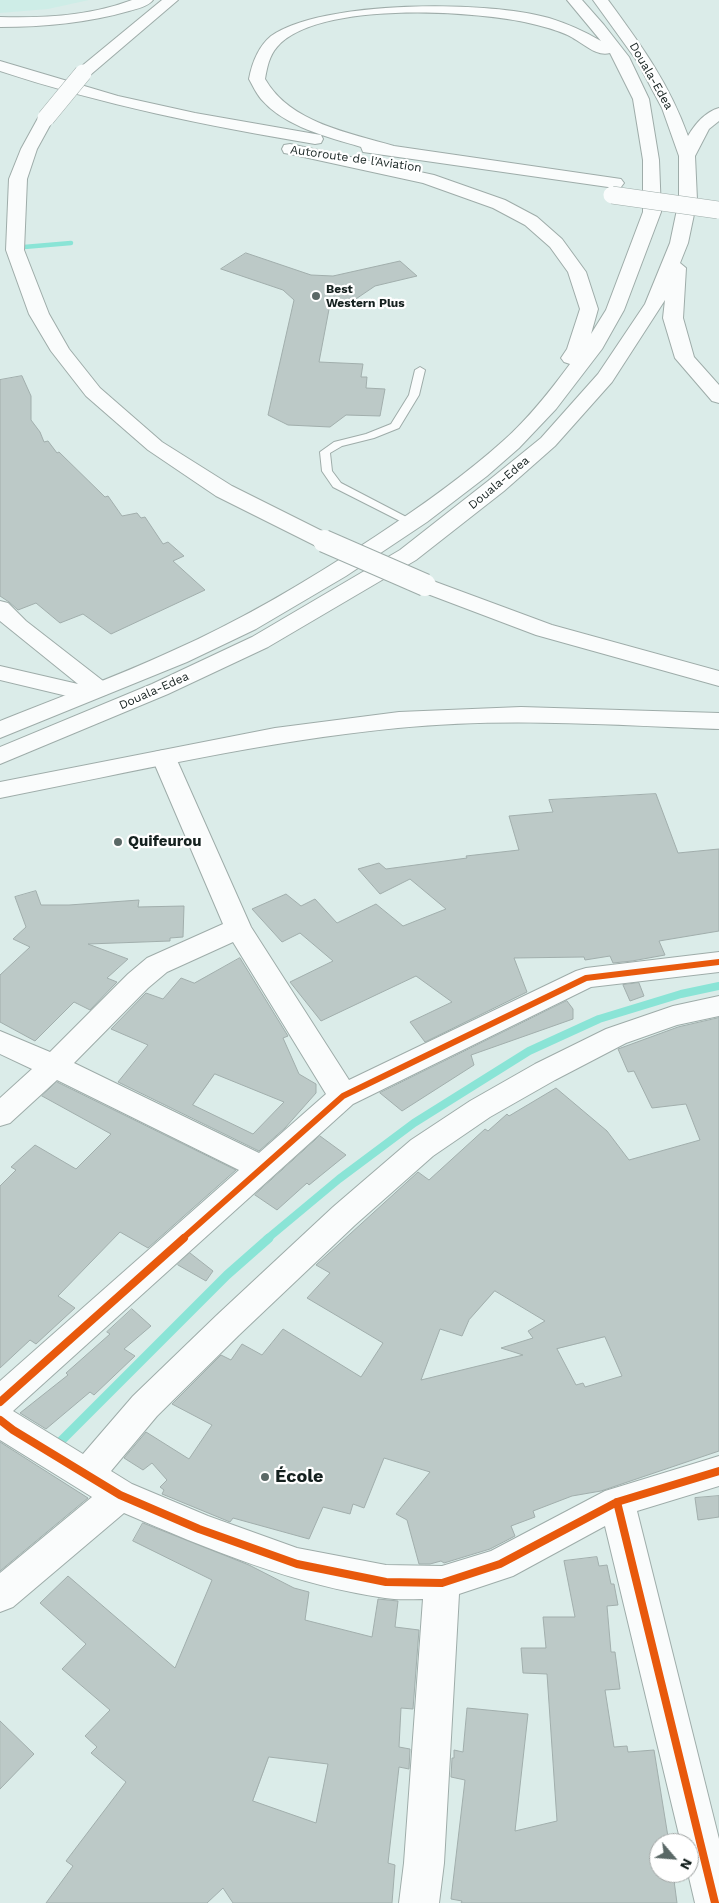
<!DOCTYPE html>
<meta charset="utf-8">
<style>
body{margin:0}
#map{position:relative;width:719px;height:1903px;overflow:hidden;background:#dbece9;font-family:"Work Sans",sans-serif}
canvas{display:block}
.north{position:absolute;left:649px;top:1833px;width:50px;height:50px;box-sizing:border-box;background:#fff;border:1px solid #a1a6a5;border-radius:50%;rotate:117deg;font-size:14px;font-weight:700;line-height:20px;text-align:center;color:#15211f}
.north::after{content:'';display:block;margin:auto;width:18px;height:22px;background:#5a6866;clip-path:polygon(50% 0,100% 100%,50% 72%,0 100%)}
</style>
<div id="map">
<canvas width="719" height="1903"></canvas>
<div class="north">N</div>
</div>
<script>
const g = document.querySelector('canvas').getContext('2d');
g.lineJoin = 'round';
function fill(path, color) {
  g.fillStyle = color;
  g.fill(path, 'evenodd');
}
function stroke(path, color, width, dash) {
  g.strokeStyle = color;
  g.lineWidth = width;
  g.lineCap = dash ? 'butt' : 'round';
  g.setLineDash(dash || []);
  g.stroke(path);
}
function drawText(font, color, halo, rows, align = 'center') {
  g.font = font + ' "Work Sans",sans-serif';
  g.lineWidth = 4.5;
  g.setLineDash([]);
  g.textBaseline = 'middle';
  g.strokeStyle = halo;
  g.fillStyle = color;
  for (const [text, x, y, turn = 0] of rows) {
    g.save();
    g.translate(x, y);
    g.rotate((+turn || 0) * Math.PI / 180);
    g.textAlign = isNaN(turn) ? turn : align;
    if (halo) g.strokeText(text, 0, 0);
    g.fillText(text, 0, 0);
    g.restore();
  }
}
fill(new Path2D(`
 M 0,0 L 89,0 L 48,9 L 0,13 Z`), '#ceede7');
stroke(new Path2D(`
 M 24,247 L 71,243`), '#8ae4d6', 4.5);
stroke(new Path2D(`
 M 267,1239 L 339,1179 L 414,1123 L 529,1051 L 599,1019 L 681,994 L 719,986`), '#8ae4d6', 8);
stroke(new Path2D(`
 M 54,1448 L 227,1275 L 269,1238`), '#8ae4d6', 9);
const building = new Path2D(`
 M 246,253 L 311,275 L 333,276 L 400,261 L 417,276 L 375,286 L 344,307 L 330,304 L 319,362 L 363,364 L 361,377 L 367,377 L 366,388 L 385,389 L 380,416 L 346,415 L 330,427 L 288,425 L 268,415 L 294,300 L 283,290 L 221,269 Z
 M 22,376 L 31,396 L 31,420 L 40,432 L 44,442 L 48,441 L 57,453 L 59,452 L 105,497 L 108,496 L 122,516 L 137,513 L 141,518 L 145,517 L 163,544 L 168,542 L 184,556 L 173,561 L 205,590 L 111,634 L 83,614 L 60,623 L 36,603 L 18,610 L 9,602 L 0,596 L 0,380 Z
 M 656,794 L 678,853 L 719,849 L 719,931 L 659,941 L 665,955 L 632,961 L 613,963 L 610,956 L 585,960 L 584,957 L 514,958 L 527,992 L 425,1042 L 410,1022 L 452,1002 L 416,976 L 321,1021 L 290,982 L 333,961 L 300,933 L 282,942 L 252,909 L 286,894 L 301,906 L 315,899 L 337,923 L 376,904 L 403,926 L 446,909 L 410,879 L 380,894 L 358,869 L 379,863 L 386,869 L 467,858 L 466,856 L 519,850 L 509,816 L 553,812 L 549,800 Z
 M 36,891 L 41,905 L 69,905 L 139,900 L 138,907 L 184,906 L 183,937 L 170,938 L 170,941 L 88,944 L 128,959 L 107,978 L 117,982 L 90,1010 L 74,1002 L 35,1041 L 0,1022 L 0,975 L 30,947 L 13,939 L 26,927 L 15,897 Z
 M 240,958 L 288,1036 L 283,1038 L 299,1074 L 316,1084 L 316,1093 L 285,1128 L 259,1151 L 118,1082 L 148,1045 L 111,1029 L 146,993 L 163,999 L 181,978 L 194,983 ZM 215,1074 L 284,1102 L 253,1134 L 193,1105 Z
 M 639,983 L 644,996 L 630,1001 L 623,985 Z
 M 567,1001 L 573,1009 L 573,1019 L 471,1055 L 474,1065 L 402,1111 L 380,1093 Z
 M 719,1018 L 719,1451 L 601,1491 L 572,1496 L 533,1511 L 535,1517 L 511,1526 L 515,1536 L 490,1549 L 444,1563 L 441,1561 L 430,1564 L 419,1564 L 407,1520 L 396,1514 L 430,1472 L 384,1458 L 364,1508 L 353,1504 L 350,1514 L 323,1507 L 309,1539 L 233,1518 L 230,1522 L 162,1494 L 164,1490 L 160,1487 L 167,1480 L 152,1463 L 143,1470 L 124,1458 L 146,1432 L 189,1459 L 212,1425 L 172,1404 L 221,1355 L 231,1360 L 242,1344 L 262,1355 L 283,1329 L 361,1377 L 383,1343 L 307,1298 L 330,1273 L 316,1265 L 418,1172 L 429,1180 L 485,1129 L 488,1131 L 507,1114 L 509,1116 L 556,1088 L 607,1131 L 629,1160 L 700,1140 L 686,1104 L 652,1108 L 634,1071 L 628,1072 L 618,1049 L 678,1027 ZM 495,1291 L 545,1321 L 528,1331 L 533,1338 L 501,1348 L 523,1355 L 421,1380 L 440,1329 L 462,1336 L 469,1320 ZM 605,1337 L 622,1376 L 585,1387 L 583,1383 L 576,1385 L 557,1349 Z
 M 57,1082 L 236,1170 L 148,1248 L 120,1232 L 58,1296 L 75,1308 L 36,1344 L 30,1340 L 0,1368 L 0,1186 L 16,1170 L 11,1167 L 35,1145 L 76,1169 L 111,1134 L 42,1096 Z
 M 320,1136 L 346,1155 L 309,1185 L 307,1183 L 277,1210 L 255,1195 Z
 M 190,1253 L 213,1271 L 206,1281 L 178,1265 Z
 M 132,1309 L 151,1326 L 124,1349 L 135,1356 L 94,1395 L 90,1392 L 46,1429 L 20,1413 L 68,1375 L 66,1373 L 110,1334 L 107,1332 Z
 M 0,1442 L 88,1498 L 0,1571 Z
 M 719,1496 L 719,1517 L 698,1520 L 695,1498 Z
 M 143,1523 L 249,1565 L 294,1588 L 309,1592 L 305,1620 L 372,1637 L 378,1599 L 398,1601 L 395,1627 L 419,1630 L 413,1709 L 401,1708 L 399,1747 L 410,1749 L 409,1769 L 399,1767 L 388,1863 L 395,1865 L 392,1903 L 233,1903 L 223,1888 L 207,1903 L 46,1903 L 73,1866 L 66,1861 L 126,1782 L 91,1753 L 97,1747 L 85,1736 L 110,1710 L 62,1669 L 86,1644 L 40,1603 L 68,1576 L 175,1668 L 212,1580 L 133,1541 ZM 269,1757 L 328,1764 L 316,1823 L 253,1801 Z
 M 597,1557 L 599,1566 L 607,1565 L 611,1584 L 614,1584 L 618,1605 L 607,1606 L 611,1652 L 615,1652 L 620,1689 L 605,1690 L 614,1747 L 627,1746 L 628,1752 L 654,1750 L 669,1843 L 659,1843 L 659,1873 L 673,1873 L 677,1903 L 461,1903 L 462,1901 L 451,1899 L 465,1780 L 451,1777 L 452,1758 L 454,1758 L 454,1750 L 463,1752 L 467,1708 L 528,1714 L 515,1831 L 557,1821 L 547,1674 L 523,1673 L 521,1648 L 546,1648 L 543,1617 L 575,1617 L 564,1561 Z
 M 0,1721 L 34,1754 L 0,1789 Z`);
fill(building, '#bcc9c7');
stroke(building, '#a1aeac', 1);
const lane = new Path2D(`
 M 420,367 L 425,370 L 419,395 L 399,428 L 374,438 L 342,446 L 330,453 L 332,471 L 341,483 L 414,521 L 415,523 L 414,525 L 410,526 L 333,487 L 322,471 L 320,452 L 334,442 L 366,434 L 391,424 L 409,395 L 415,370 Z`);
const street = new Path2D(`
 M 0,601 L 8,603 L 26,621 L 107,684 L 111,689 L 107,694 L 88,701 L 0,680 L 0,666 L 78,684 L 0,621 Z
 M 164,750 L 173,752 L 176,758 L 251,927 L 349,1080 L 576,971 L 586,968 L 719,952 L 719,972 L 591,987 L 353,1104 L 13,1411 L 83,1454 L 133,1396 L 217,1315 L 333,1207 L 411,1140 L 470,1101 L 535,1064 L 606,1029 L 673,1006 L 719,996 L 719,1016 L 677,1025 L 626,1043 L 555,1080 L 490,1117 L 433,1156 L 355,1225 L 239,1335 L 157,1416 L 111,1471 L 132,1484 L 208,1516 L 297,1548 L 386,1565 L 442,1566 L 491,1551 L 605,1491 L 719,1456 L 719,1486 L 637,1511 L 719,1839 L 719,1903 L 695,1903 L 688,1873 L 689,1843 L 681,1843 L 605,1526 L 513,1576 L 459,1594 L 444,1863 L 439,1903 L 399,1903 L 404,1863 L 423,1599 C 410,1599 397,1600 385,1598 C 294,1585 208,1549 124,1513 L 13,1607 L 0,1612 L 0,1573 L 92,1497 L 0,1440 L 0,1381 L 239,1170 L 57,1080 L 10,1123 L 0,1126 L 0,1098 L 32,1069 L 0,1054 L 0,1031 L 50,1052 L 128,974 L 147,958 L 223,924 L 152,758 L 155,752 ZM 233,942 L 326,1094 L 259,1153 L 74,1063 L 148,988 L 167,972 Z`);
const highway = new Path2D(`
 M 132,0 L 153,0 C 149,6 137,9 129,11 C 87,23 44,27 0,27 L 0,17 C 45,18 90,16 132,0 Z
 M 162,0 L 178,0 L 89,76 L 77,76 L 75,73 L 77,70 Z
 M 567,0 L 582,0 L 604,25 L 629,57 L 649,99 L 659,160 L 661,212 L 624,310 L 602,349 L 556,409 L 519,448 L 487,476 L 427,522 L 346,576 L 256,629 L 187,662 L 0,738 L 0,721 C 57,698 116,677 172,651 C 244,619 311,579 376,536 C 420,507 464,476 503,441 C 529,418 550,391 570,364 L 564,362 L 561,358 L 567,349 L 580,309 L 568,272 L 550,247 L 525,225 L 493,208 L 423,183 L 290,154 L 284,153 L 282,149 L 284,145 L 290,144 L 434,175 L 505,200 L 537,217 L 562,239 L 586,272 L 598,309 L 591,334 L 606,310 L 643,212 L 643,160 L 633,99 L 610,53 C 597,57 584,44 573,38 C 563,32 549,28 537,25 C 481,10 317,0 277,47 C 269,56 267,68 265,79 C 290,123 350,133 394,146 L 621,179 L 624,183 L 621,187 L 615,188 L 363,152 L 361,147 C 328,137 285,127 261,99 C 256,93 253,86 249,79 C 252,63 258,47 271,36 C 322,0 487,0 549,18 C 568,24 584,31 601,41 Z
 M 593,0 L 608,0 C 641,45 669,83 688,136 C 695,124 705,112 719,108 L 719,121 L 709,129 L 695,156 L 697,200 L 688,243 L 680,263 L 686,268 L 683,318 L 694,357 L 719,385 L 719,403 L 712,401 L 675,358 L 663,318 L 665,300 L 612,382 L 555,446 L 504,491 L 416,560 L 268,647 L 168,694 L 0,764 L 0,747 L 152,684 L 252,637 L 400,550 L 488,481 L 541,438 L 598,374 L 645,304 L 670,243 L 679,200 L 679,156 L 662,108 L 637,61 Z
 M 0,61 L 118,96 L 195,113 L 315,134 L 321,135 L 323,139 L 321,143 L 315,144 C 208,126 103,105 0,71 Z
 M 46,113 L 52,115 L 54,118 L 37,149 L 27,179 L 24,250 L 49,314 L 69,349 L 100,388 L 162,442 L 232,486 L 332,536 L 335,541 L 332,546 L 324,548 L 316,546 L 216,496 L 148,450 L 86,396 L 51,351 L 29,314 L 6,250 L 9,179 L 21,149 L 38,118 L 40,115 Z
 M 425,578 L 552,625 L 719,671 L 719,686 L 536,635 L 417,590 L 414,585 L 417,580 Z
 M 521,707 L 719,713 L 719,729 C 612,725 504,717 398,728 C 264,741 132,772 0,798 L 0,782 L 275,728 L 399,712 Z`);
stroke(lane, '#9eaca9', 2);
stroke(street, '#9eaca9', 2);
stroke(highway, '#9eaca9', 2);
fill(lane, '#fafcfc');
fill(street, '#fafcfc');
fill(highway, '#fafcfc');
const highwayBridgeFar1 = new Path2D(`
 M 46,118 L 83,73
 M 612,195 L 718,210`);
const highwayBridge = new Path2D(`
 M 324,541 L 425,585`);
stroke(highwayBridgeFar1, '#9eaca9', 18, []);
stroke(highwayBridge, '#9eaca9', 24, []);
stroke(highwayBridgeFar1, '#fafcfc', 17);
stroke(highwayBridge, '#fafcfc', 22);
stroke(new Path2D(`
 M 182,1239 L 343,1096 L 586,978 L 719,962`), '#e8590c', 6);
stroke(new Path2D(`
 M 0,1402 L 184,1238
 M 0,1420 L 13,1430 L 120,1495 L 199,1529 L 297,1564 L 386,1582 L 442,1583 L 500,1564 L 617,1502 L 719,1471
 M 617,1502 L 715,1903`), '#e8590c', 8);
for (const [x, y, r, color] of [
 [316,296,5,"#5a6866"],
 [118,842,5,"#5a6866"],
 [265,1477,5,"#5a6866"]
]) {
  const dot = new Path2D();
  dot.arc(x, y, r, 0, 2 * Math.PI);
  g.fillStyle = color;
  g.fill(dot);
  stroke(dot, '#fff', 2);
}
drawText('12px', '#15211f', '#fff', [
 ["Douala-Edea",651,76,60],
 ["Autoroute de l'Aviation",356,159,8],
 ["Douala-Edea",499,483,-40],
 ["Douala-Edea",154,691,-24]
]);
drawText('bold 12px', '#15211f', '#fff', [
 ["Best",326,289],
 ["Western Plus",326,303]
], 'left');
drawText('bold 15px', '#15211f', '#fff', [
 ["Quifeurou",128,842]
], 'left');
drawText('bold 18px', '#15211f', '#fff', [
 ["École",275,1477]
], 'left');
</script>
